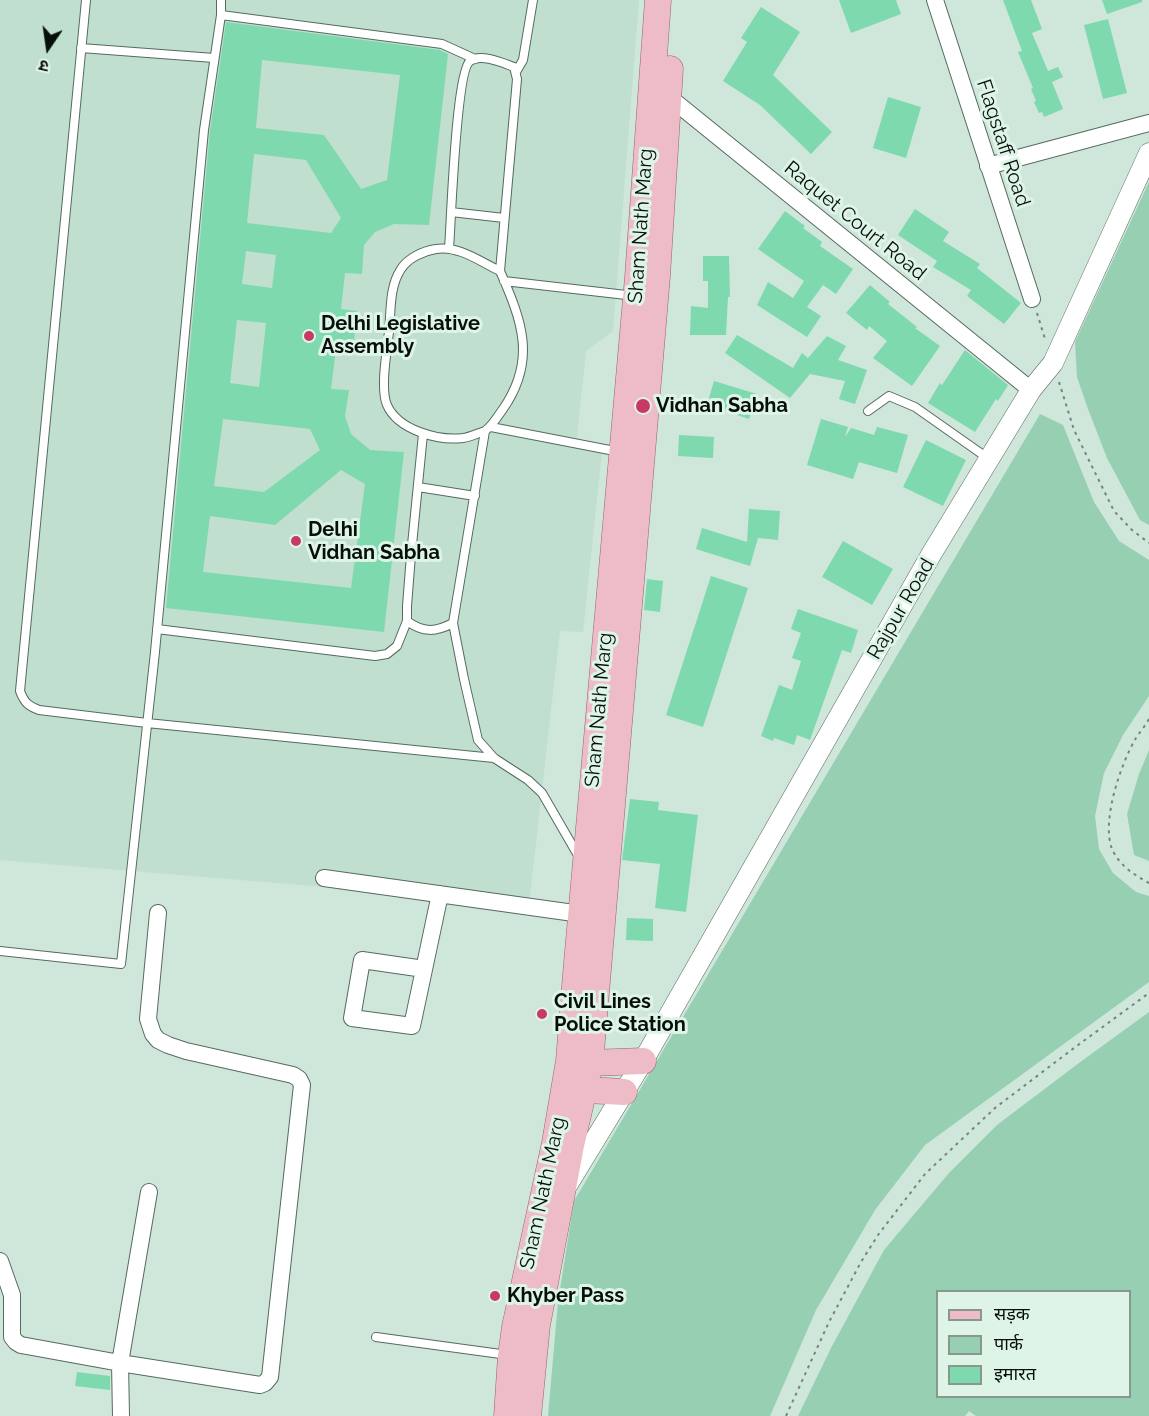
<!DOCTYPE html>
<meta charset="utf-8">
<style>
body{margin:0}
#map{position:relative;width:1149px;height:1416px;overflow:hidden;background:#cfe6da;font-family:Raleway,"Noto Sans Devanagari",sans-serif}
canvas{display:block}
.legend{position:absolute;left:936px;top:1290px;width:195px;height:108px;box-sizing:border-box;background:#ddf4e7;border:2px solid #87988f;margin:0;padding:8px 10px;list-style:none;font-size:18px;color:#070f0b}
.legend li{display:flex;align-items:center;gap:12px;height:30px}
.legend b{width:30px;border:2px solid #87988f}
.north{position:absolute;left:18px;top:18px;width:60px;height:60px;-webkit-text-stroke:4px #ddf4e7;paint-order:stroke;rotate:193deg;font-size:16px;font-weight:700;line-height:24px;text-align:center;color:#070f0b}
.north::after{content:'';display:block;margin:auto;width:21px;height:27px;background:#070f0b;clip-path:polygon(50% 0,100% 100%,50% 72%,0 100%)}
</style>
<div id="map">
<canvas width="1149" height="1416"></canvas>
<ul class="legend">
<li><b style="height:8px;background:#eebcc7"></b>सड़क</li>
<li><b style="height:16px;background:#97cfb3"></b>पार्क</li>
<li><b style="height:16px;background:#7ed9af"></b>इमारत</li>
</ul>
<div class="north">उ</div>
</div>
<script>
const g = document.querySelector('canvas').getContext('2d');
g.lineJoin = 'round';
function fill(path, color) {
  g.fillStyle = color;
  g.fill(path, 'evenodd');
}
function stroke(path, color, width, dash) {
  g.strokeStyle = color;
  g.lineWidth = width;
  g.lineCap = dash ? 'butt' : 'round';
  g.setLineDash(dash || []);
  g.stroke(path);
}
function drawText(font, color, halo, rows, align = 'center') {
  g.font = font + ' Raleway,sans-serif';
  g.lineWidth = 6;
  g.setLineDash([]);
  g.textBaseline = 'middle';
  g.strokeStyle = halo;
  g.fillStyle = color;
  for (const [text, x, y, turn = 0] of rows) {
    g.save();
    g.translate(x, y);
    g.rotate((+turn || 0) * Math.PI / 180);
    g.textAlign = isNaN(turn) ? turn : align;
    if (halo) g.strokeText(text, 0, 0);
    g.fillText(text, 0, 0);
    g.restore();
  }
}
fill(new Path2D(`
 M 0,0 L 639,0 L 613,331 L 586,351 L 576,446 L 602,451 L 583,632 L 560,631 L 529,904 L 0,860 Z`), '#c0dfce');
fill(new Path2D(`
 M 1149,182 L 1149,525 L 1140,520 L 1107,458 L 1088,409 L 1077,377 L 1075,342 Z
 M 1040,414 L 1063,425 L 1094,502 L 1119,541 L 1149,560 L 1149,696 L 1123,735 L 1104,773 L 1095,816 L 1099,849 L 1113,873 L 1136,892 L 1149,896 L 1149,982 L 925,1145 L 875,1210 L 816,1310 L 770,1416 L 548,1416 L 558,1302 L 574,1201 Z
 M 1149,750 L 1149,861 L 1134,855 L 1127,814 L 1139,774 Z
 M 1149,1012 L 1149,1416 L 976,1416 L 969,1411 L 965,1416 L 798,1416 L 831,1348 L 884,1250 L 949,1173 L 997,1125 L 1079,1063 ZM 938,1292 L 1130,1292 L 1130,1396 L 938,1396 Z`), '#97cfb3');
fill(new Path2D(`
 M 839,0 L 896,0 L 901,14 L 851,33 Z
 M 1003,0 L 1031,0 L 1042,29 L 1032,33 L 1048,71 L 1058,67 L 1063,77 L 1052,82 L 1063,109 L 1044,117 L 1042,112 L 1039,113 L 1034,102 L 1036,101 L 1031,89 L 1033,88 L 1018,52 L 1022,51 Z
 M 1102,0 L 1142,0 L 1142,2 L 1107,14 Z
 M 761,7 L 800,32 L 773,75 L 832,132 L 811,154 L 760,105 L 723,81 L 747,42 L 741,38 Z
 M 1108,19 L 1127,93 L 1103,99 L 1084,25 Z
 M 226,22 L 440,50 L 448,54 L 429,225 L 394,224 L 375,232 L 364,245 L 362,274 L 345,273 L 341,309 L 357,311 L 353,351 L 336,349 L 331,389 L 349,390 L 345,416 L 351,434 L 370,450 L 404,452 L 384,632 L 166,608 L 210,131 ZM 262,60 L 400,75 L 387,180 L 361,189 L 324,135 L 256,128 ZM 254,154 L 306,160 L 341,218 L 331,233 L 247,223 ZM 246,251 L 276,255 L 272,288 L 242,284 ZM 237,320 L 266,323 L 259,387 L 230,383 ZM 223,419 L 310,429 L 320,450 L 264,492 L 214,486 ZM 341,470 L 365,484 L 351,588 L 203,572 L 210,516 L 275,525 Z
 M 888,97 L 921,107 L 906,158 L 873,148 Z
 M 915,209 L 949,232 L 943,241 L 980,264 L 977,268 L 1021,303 L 1004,324 L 967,296 L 971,290 L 933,267 L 937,261 L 898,235 Z
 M 785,211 L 805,226 L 803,228 L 822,242 L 820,246 L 853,269 L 836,294 L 823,285 L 807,307 L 821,316 L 807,337 L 757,305 L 768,282 L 793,298 L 804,281 L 758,249 Z
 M 703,256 L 729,256 L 730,297 L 728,297 L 726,335 L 690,335 L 691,306 L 708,308 L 708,281 L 703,281 Z
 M 870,285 L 890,302 L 888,304 L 917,327 L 915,328 L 940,346 L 912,386 L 873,358 L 887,341 L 869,326 L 867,330 L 846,313 Z
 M 737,335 L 793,368 L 802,353 L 808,358 L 827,336 L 846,346 L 838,360 L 867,370 L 855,404 L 839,399 L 845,381 L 810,374 L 790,398 L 725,353 Z
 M 965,350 L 1008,385 L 998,401 L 996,399 L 975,432 L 928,403 L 940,383 L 942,385 Z
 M 714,381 L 757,394 L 749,419 L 707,405 Z
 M 821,419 L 848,427 L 845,437 L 851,428 L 874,435 L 877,427 L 908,435 L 897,473 L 859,462 L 853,479 L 807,465 Z
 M 679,435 L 714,437 L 713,458 L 678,456 Z
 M 926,440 L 966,460 L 943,506 L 903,487 Z
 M 749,509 L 780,511 L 778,540 L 758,538 L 750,566 L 696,549 L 702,528 L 747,542 Z
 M 843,541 L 893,569 L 872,605 L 822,577 Z
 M 711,576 L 748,588 L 703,727 L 666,715 Z
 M 647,579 L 663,581 L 660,612 L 644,610 Z
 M 798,609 L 858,630 L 851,653 L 842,650 L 810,740 L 797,735 L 794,745 L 774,738 L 773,741 L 761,736 L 779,685 L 792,690 L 801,661 L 792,658 L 801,633 L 791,629 Z
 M 630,799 L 659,802 L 658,810 L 698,815 L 686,912 L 655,908 L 660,864 L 622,860 Z
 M 627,918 L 653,919 L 653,941 L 626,940 Z
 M 77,1372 L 110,1376 L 110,1390 L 75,1386 Z`), '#7ed9af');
const service = new Path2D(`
 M 86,0 L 20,691 C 24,702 28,706 39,710 L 147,723 L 494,758
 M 221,15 L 442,44 L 475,59
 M 81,48 L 214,58
 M 516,72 L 523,60 L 533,0
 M 451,212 L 504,218
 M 449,249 C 451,223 456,71 470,61 C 481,53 503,63 514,67 L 517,79 L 500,271
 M 504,281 L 635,296
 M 868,411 L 889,396 L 915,407 L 989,459
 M 491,427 L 620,452
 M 485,431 C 478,433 470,437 463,438 C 438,441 398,430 387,405 C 380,389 387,350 389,332 C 391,312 389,287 401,269 C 408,258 423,251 436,249 C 458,245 481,262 500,271 C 522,321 537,360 503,409 C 497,417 493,425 485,431 L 453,623 L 464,679 L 478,740 L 494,758 L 528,780 L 542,793 L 579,857
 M 418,487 L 475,496
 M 407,621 C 423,633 436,632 453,623
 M 157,629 L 375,656 L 387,654 L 397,646 L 407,621 L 407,606 L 411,555 L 423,434
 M 0,951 L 121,964 L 155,652 L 204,130 L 221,15 L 221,0
 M 376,1337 L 508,1355`);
const minor = new Path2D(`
 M 935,0 L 1032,299
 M 662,94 L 669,97 L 1031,390
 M 988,166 L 1149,123
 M 324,878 L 581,914
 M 424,969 L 362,960 L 352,1018 L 412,1026 L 440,894
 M 0,1261 L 12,1295 L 12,1337 L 16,1342 L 21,1345 L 120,1363 L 260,1385 L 265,1383 L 270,1377 L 302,1085 L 299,1079 L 293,1075 L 186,1051 L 168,1045 L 158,1040 L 153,1034 L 148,1019 L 158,913
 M 121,1416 L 120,1363 L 149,1192`);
const tertiary = new Path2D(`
 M 568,1184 L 643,1061 L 932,553 L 1031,390 L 1053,363 L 1149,153`);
const primary = new Path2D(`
 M 572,1061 L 590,1063 L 643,1061
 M 568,1089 L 624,1092
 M 507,1416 L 511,1356 L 515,1327 L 555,1143 L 569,1061 L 576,974 L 638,277 L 658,0
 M 528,1416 L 537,1325 L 571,1145 L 590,1063 L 657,276 L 670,69`);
stroke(service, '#566a60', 10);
stroke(minor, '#566a60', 18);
stroke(tertiary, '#566a60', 21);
stroke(primary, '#96636c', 27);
stroke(new Path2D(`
 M 1037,313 L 1045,339
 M 1059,382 L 1074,430 L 1114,511 L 1132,530 L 1149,543
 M 1149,719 C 1145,726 1140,732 1136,738 C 1121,763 1101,821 1112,849 C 1119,865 1134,875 1149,883
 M 786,1416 L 829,1322 L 861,1262 L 878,1235 L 925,1174 L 995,1108 L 1074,1048 L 1149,993`), '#75857d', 2, [3, 4.5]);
stroke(service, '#fff', 8);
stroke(minor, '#fff', 16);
stroke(tertiary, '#fff', 20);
stroke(primary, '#eebcc7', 26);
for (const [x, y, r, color] of [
 [309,336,6,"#c83a65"],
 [643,406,8,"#c83a65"],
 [296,541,6,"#c83a65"],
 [542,1014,6,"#c83a65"],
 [495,1296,6,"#c83a65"]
]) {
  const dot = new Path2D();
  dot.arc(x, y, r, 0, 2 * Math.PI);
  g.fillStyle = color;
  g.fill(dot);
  stroke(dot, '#ddf4e7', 2);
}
drawText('20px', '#070f0b', '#ddf4e7', [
 ["Flagstaff Road",1003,143,72],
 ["Raquet Court Road",855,221,39],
 ["Sham Nath Marg",641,226,-86],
 ["Rajpur Road",901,609,-60],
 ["Sham Nath Marg",599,710,-85],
 ["Sham Nath Marg",543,1193,-78]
]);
drawText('bold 20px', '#070f0b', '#ddf4e7', [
 ["Delhi Legislative",321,324],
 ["Assembly",321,347],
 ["Vidhan Sabha",656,406],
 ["Delhi",308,530],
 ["Vidhan Sabha",308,553],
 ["Civil Lines",554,1002],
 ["Police Station",554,1025],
 ["Khyber Pass",507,1296]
], 'left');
</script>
